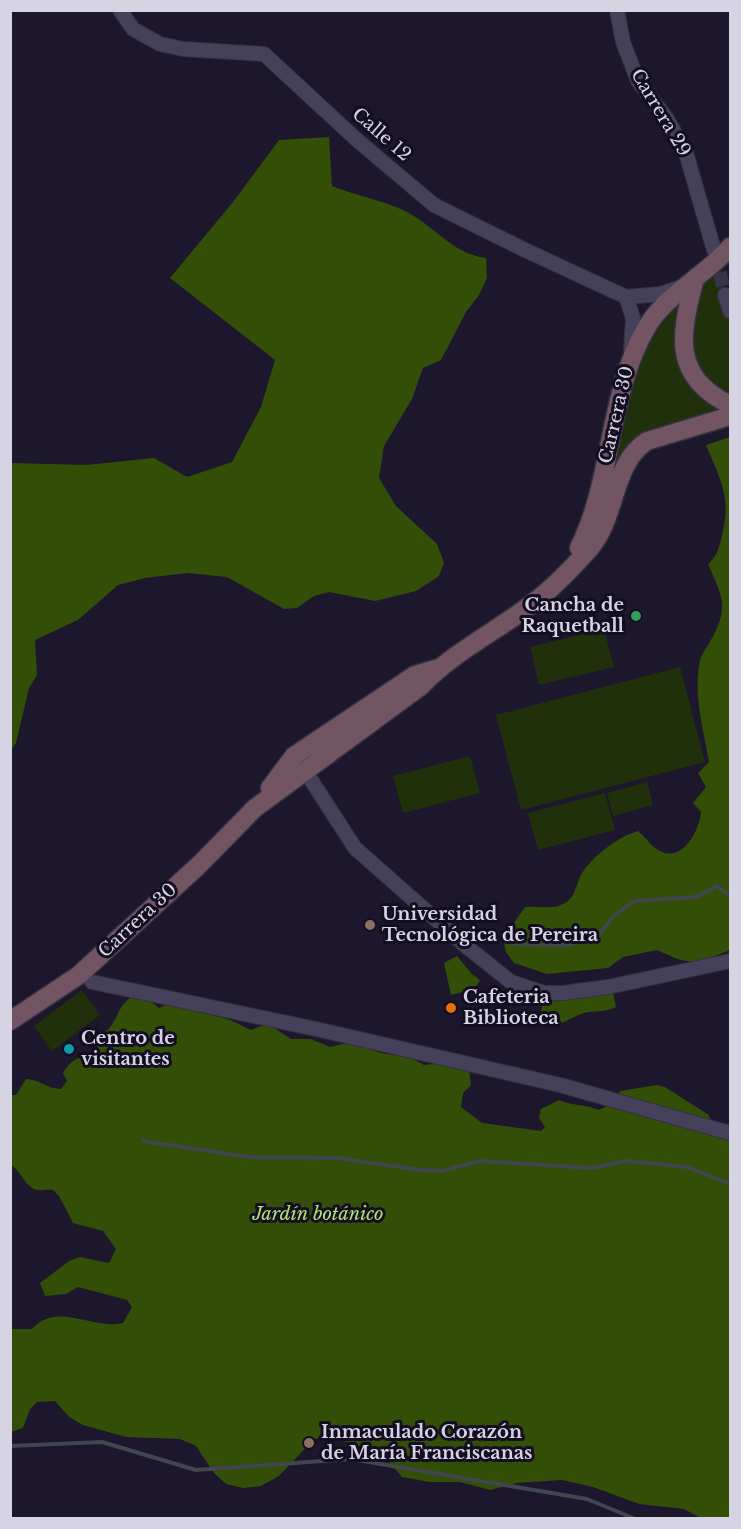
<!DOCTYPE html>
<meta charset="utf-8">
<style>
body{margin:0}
#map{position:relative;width:741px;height:1529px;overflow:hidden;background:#1c172c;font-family:"Libre Baskerville",serif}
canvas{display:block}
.frame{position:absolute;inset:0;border:12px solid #d6d3e2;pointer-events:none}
</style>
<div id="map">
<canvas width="741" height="1529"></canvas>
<div class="frame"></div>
</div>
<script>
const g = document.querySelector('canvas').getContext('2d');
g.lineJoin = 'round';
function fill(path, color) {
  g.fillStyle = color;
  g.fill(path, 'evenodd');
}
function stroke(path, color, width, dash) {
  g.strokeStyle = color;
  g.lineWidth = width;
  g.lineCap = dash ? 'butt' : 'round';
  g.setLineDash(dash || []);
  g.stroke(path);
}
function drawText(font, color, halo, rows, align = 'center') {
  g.font = font + ' "Libre Baskerville",serif';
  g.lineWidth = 6;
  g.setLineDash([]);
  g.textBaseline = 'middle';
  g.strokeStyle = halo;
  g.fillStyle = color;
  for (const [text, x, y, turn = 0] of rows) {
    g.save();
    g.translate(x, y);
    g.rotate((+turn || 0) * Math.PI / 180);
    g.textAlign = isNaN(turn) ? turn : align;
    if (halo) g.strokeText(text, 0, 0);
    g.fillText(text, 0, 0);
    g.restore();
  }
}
fill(new Path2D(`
 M 720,258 L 725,295 L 730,311 L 730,416 L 647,441 L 583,542 L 647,327 Z
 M 604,629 L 614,667 L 539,685 L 530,647 Z
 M 680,667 L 705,762 L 521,810 L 496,715 Z
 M 470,756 L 480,793 L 403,813 L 393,776 Z
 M 647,782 L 653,805 L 613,816 L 607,793 Z
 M 605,793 L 615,830 L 538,850 L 528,813 Z
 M 82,990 L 100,1015 L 52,1051 L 34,1026 Z`), '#20300b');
fill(new Path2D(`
 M 329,137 L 332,186 C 355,195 381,200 403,210 C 433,224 452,254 486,258 L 487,278 L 479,295 L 466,312 L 441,360 L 423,368 L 412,399 L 384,446 L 379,478 L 396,506 L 437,544 L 444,563 L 439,576 L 416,591 L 375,601 L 329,592 L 314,596 L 297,608 L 284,609 L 227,577 L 188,573 L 145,578 L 118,585 L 78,620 L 35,640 L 37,675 L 29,688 L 16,743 L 11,751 L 11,463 L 86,465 L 154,458 L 187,477 L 232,462 L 261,407 L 275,360 L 170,278 L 233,202 L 279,140 Z
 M 730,437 L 730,950 L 697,963 L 677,959 L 657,950 L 623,957 L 608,968 L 547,974 L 514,963 L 506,952 L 503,939 L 525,907 C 534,906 550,909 558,906 C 578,900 574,884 584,870 C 597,853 618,837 638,831 C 644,836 649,843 655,848 C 680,867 699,833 701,812 L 693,803 L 706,787 L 698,773 L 709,762 C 704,731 694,699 699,666 C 700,654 707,648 712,638 C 730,606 721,594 708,564 C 718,556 719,547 722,535 C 732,498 720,479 706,445 Z
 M 457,956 L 472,974 L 480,980 L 475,989 L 451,995 L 444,963 Z
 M 601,992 L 613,993 L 616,1007 C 606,1012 599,1011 589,1012 C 571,1015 562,1028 544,1025 L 541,1011 L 544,999 Z
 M 130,998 L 149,1000 L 159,1008 L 172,1002 L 198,1012 L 228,1019 L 251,1030 L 264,1025 L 271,1026 L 291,1039 L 311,1039 L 330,1047 L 343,1044 L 359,1045 L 381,1053 L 412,1058 L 424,1065 L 444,1063 L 469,1069 L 471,1085 L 463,1093 L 461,1107 L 482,1123 L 541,1131 L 545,1127 L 539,1118 L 541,1109 L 559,1100 C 572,1106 585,1104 599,1110 L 611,1104 L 620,1091 L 657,1085 L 665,1087 L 709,1115 L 712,1127 L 730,1137 L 730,1518 L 701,1518 L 684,1509 L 639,1504 L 593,1487 L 562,1480 L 516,1483 L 490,1490 L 460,1482 L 429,1482 L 402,1477 L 391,1464 L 372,1450 L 328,1436 L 314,1439 L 279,1476 L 261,1486 L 243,1488 L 226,1484 L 214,1473 L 196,1446 L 180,1439 L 126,1437 L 83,1425 L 69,1417 L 55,1401 L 37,1402 L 30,1409 L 23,1428 L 11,1432 L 11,1329 L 32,1329 C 57,1301 92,1330 123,1323 L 132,1307 L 127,1300 L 78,1287 L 66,1294 L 45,1296 L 40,1283 L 69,1261 L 80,1257 L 109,1263 L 116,1249 L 103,1231 L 73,1223 L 59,1196 L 53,1190 C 47,1189 44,1191 38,1190 C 26,1189 21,1171 11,1165 L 10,1095 L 16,1095 L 26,1079 C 39,1079 47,1089 61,1089 L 67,1081 L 63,1073 C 70,1059 83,1054 99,1054 L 100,1052 L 95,1043 L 98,1036 C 118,1028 115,1008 130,998 Z`), '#334e07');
stroke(new Path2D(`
 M 512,944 L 567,945 L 597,937 L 614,916 L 634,901 L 697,897 L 717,886 L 730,896
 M 143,1141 L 249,1157 L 337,1158 L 420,1170 L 442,1171 L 480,1161 L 592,1168 L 626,1161 L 687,1167 L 730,1184
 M 10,1446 L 102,1442 L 196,1470 L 351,1459 L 587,1499 L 633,1518`), '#41464f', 4);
stroke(new Path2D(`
 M 715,252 L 725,295`), '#383347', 14, [14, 7]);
const street = new Path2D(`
 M 120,10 L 133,29 L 160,44 L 183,49 L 264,54 L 357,140 L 434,205 L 523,249 L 626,297 L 660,294 L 681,287
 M 617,10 L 623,42 L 638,81 L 667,119 L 686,153 L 714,250
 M 725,295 L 730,311
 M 626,297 L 633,318 L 631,351
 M 300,763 L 355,848 L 467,947 L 511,982 L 544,993 L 563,993 L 608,987 L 730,961
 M 92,982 L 316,1029 L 560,1085 L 730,1133`);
const secondary = new Path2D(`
 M 694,282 C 680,336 672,376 730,405
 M 579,548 C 614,478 607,393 648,325 C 667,294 706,275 730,247
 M 270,788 L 294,756 L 415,675 L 435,669
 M 10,1021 L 79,975 L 199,865 L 255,808 L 421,686 C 455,650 500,630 538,599 C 556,585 575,565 590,548 C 617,517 612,463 647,441 L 730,416`);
stroke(street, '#353141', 16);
stroke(secondary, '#353141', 21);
stroke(street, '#46415a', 14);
stroke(secondary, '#725462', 18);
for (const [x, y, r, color] of [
 [636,616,6,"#2e9e5b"],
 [370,925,6,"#8d6e63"],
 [451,1008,6,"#e8710a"],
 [69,1049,6,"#0f9aa8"],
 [309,1443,6,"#8d6e63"]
]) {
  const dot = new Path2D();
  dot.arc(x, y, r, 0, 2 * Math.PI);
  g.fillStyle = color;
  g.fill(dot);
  stroke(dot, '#130e22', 2);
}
drawText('18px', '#d6d3e2', '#130e22', [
 ["Carrera 29",660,113,59],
 ["Calle 12",381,135,41],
 ["Carrera 30",617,415,-77],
 ["Carrera 30",138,921,-43]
]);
drawText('bold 18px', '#d6d3e2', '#130e22', [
 ["Cancha de",624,606,"right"],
 ["Raquetball",624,627,"right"],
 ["Universidad",382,915],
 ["Tecnológica de Pereira",382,936],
 ["Cafeteria",463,998],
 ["Biblioteca",463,1019],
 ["Centro de",81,1039],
 ["visitantes",81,1060],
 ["Inmaculado Corazón",321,1433],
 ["de María Franciscanas",321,1454]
], 'left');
drawText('italic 18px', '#afe271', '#130e22', [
 ["Jardín botánico",318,1215]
]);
</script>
